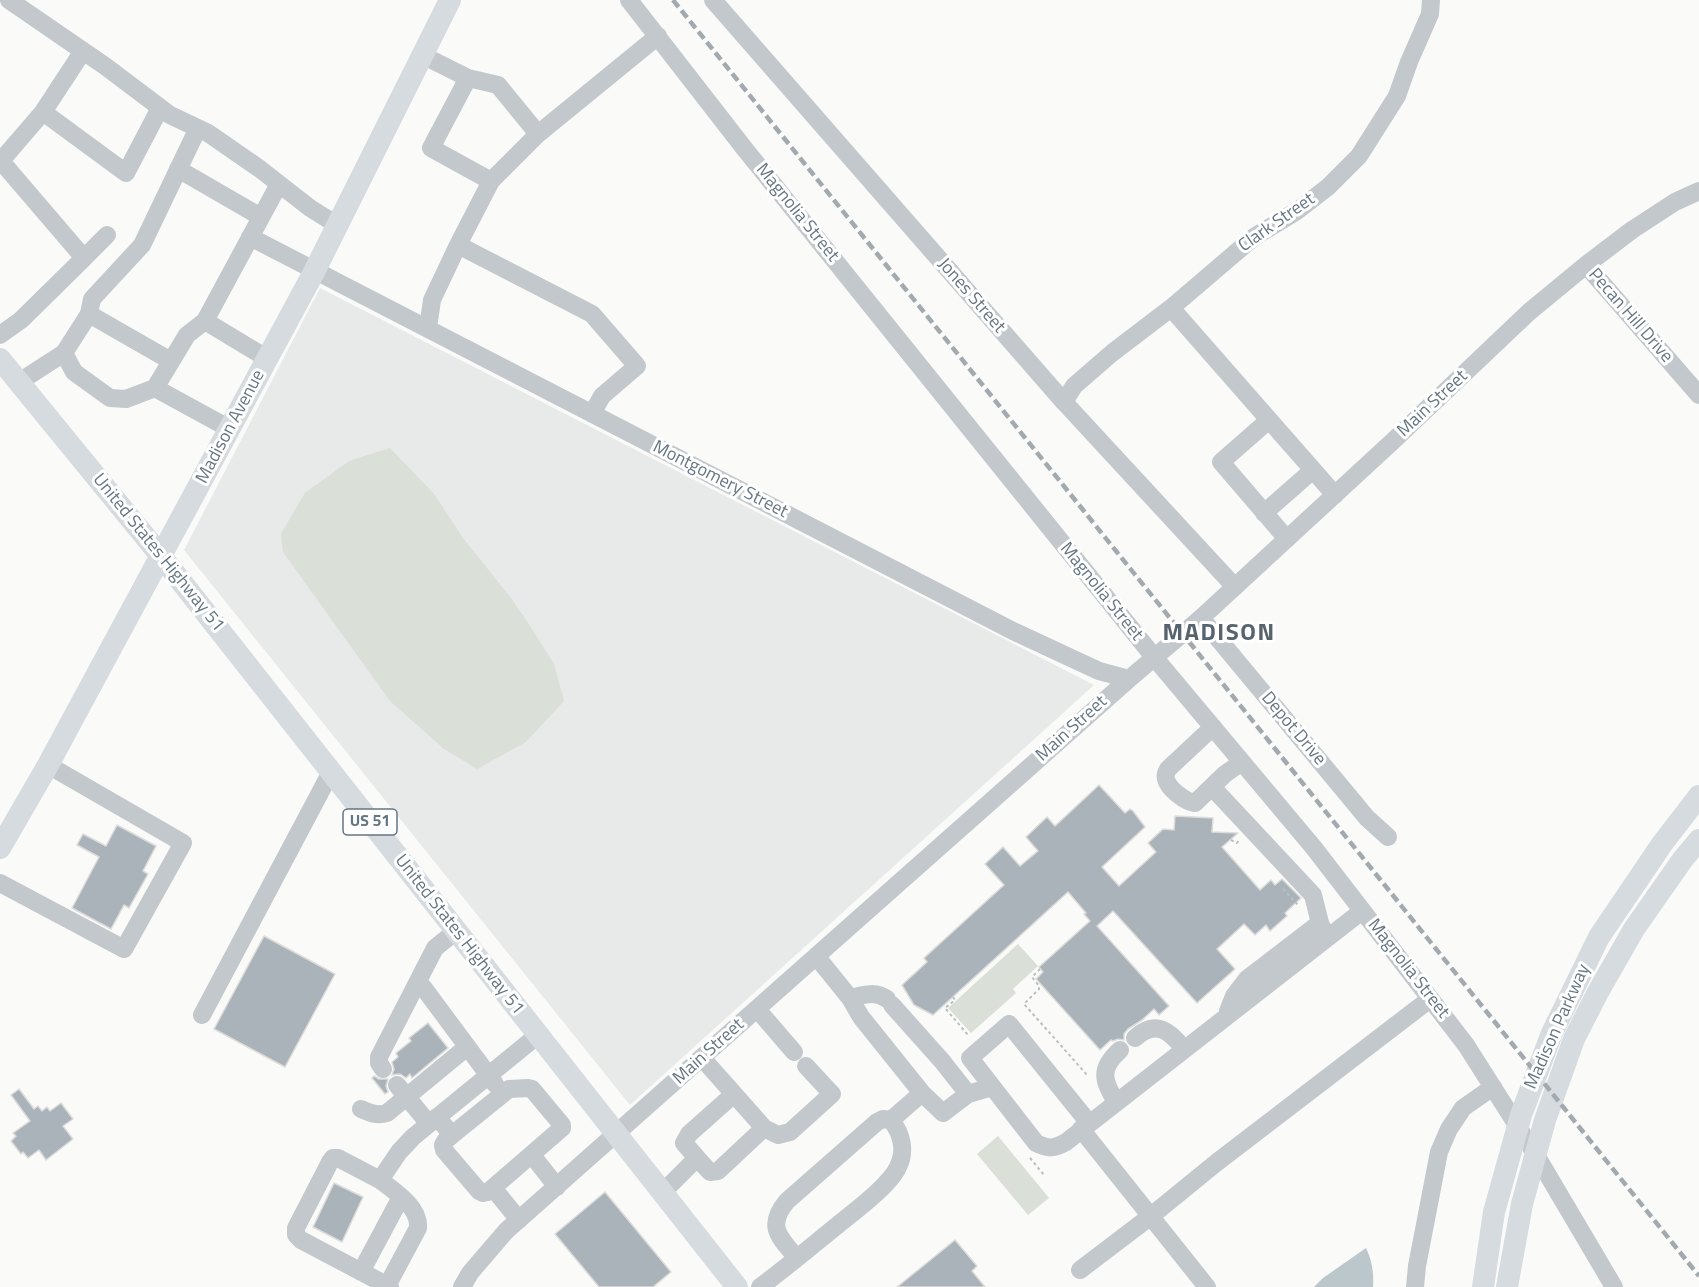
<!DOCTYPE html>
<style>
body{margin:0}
canvas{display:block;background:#fafaf8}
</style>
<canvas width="1699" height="1287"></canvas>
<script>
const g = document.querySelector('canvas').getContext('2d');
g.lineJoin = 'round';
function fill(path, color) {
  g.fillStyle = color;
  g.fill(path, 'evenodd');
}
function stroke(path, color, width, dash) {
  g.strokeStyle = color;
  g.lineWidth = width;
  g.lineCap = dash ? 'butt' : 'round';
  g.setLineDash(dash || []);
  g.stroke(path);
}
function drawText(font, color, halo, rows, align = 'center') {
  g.font = font + ' "Titillium Web",sans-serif';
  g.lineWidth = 6;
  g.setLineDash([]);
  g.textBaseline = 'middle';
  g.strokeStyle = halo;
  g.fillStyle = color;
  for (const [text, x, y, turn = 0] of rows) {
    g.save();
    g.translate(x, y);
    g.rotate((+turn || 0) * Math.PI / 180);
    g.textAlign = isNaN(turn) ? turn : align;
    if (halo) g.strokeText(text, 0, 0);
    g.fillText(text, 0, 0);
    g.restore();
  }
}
fill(new Path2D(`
 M 320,288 L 1094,685 L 630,1105 L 184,550 Z`), '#e8e9e9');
fill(new Path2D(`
 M 390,448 L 434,494 L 463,538 L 511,598 L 530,626 L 554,664 L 564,701 L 526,742 L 477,769 L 444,749 L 390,701 L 283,552 L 281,534 L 305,493 L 349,461 Z
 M 1018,944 L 1038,966 L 1013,989 L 1016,993 L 971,1033 L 948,1008 Z
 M 998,1136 L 1049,1198 L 1028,1215 L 977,1154 Z`), '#dadfd7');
fill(new Path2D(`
 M 1366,1248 C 1372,1261 1374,1273 1373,1287 L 1314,1287 L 1323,1278 Z`), '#bbc7cb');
const building = new Path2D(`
 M 1099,785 L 1125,813 L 1130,809 L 1133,811 L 1145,827 L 1102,867 L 1119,886 L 1156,852 L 1148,843 L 1163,829 L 1174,830 L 1175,816 L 1213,818 L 1212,832 L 1238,833 L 1222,847 L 1260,890 L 1271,880 L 1275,885 L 1282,879 L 1301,898 L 1285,913 L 1287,916 L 1270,931 L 1266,925 L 1255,935 L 1244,924 L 1217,949 L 1235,969 L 1197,1003 L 1113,911 L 1097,926 L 1169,1006 L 1159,1015 L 1154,1009 L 1142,1020 L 1128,1029 L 1124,1034 L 1124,1040 L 1118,1039 L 1113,1041 L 1111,1040 L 1100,1050 L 1036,979 L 1043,972 L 1039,967 L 1090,921 L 1084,914 L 1086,913 L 1068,892 L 933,1015 L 914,1005 L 902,985 L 927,962 L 924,958 L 1004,885 L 985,864 L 1003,847 L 1020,866 L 1038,851 L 1026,837 L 1047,817 L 1055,826 Z
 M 117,825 L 156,846 L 143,871 L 148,874 L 129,908 L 124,905 L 111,929 L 72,908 L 99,857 L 77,845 L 83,834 L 106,846 Z
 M 264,936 L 335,974 L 285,1067 L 214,1029 Z
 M 428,1023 L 448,1048 L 412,1078 L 410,1074 L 406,1078 L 400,1074 L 392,1075 L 394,1069 L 392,1062 L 398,1057 L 396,1053 L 411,1041 L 409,1038 Z
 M 374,1076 L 379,1079 L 388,1079 L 386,1086 L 388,1092 L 385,1094 L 372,1078 Z
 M 19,1089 L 34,1109 L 38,1106 L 42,1111 L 47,1107 L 50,1111 L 61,1103 L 73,1119 L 63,1126 L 73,1139 L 46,1160 L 39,1150 L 28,1158 L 23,1152 L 21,1154 L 11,1141 L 16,1136 L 13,1133 L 30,1121 L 11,1095 Z
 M 334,1183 L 363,1197 L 342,1242 L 313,1227 Z
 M 605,1192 L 671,1272 L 653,1287 L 599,1287 L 555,1234 Z
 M 955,1240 L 977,1266 L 972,1271 L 985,1287 L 897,1287 Z`);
fill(building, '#aab3b9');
stroke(building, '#dcdcda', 1.5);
stroke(new Path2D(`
 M 1231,840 L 1237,843 L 1239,840
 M 1283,889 L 1298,905
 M 1040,969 L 1032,977 L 1039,986 L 1039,989 L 1024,1004 L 1088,1076
 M 953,997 L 955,1000 L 945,1008 L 968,1035
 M 1030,1158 L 1044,1175`), '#bbbfc2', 2, [3, 3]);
stroke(new Path2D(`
 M 9,0 L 105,66 L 170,115 L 208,133 L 260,169 L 310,208 L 337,225
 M 629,0 L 744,148 L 1154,657 L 1314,848 L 1466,1045 L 1539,1160 L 1614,1287
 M 713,0 L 1064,402 L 1235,587
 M 83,51 L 43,112 L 126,173 L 160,108
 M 422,55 L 468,78
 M 0,162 L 43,112
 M 178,169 L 261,217
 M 491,181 L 431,148 L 468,78 L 498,85 L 538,134
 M 250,237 L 1013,631 L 1099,671 L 1129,679
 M 458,245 L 592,314 L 637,366 L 602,396 L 592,414
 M 84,258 L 107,235
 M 1586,265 L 1699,395
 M 1171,308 L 1335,495
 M 89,314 L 92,299 L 142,245 L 198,128
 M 205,321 L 268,359
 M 428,328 L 432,300 L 458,245 L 491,181 L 538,134 L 658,36
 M 0,335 L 21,320 L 84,258 L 1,161
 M 64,353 L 74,372 L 110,398 L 126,399 L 155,388
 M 19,382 L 64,353 L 89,314 L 171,361
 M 1064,402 L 1074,386 L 1112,353 L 1171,308 L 1254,237 L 1297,211 L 1328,187 L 1359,156 L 1397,96 L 1409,62 L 1430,14 L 1431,0
 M 1269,420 L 1221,462 L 1287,539
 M 230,429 L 155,388 L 187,335 L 205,321 L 279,184
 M 1264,513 L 1313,470
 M 1201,618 L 1367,818 L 1388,837
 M 1213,727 L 1168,769 C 1166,773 1165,775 1166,779 C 1168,789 1186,802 1195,803 L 1225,774 L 1242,762
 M 1212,787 L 1313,895 L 1320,923 L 1327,938
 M 0,883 L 124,949 L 183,843 L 48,765
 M 816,956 L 850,998 L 861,1017 L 922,1093 L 943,1113 L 968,1094 L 992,1087
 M 417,984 L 423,987 L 495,1084
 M 850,998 C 864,995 875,990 887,999
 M 892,1005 L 942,1061 L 968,1094
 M 757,1009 L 794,1052
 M 1228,1011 L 1234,996 L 1247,979 L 1320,923
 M 202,1015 L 331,772
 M 1135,1038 C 1156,1019 1170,1031 1184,1049
 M 702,1058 L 734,1094
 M 383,1069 L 379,1063 L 379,1057 L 435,948 L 456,931
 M 397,1085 L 429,1124
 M 1116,1102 C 1103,1080 1099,1069 1120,1050
 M 361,1109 C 370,1113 377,1116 387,1113 L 467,1047
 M 437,1117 L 452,1135 L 446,1140 L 443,1145 L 444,1150 L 479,1191 L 483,1193 L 488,1192 L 562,1128 L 562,1125 L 532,1089 L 528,1088 L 509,1089 L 452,1135
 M 1089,1123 L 1009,1024 L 970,1058 L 1036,1143 C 1048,1149 1054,1149 1066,1142 L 1362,911
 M 764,1128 L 778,1135 L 790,1132 L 832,1094 L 806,1066
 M 1081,1129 L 1207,1287
 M 532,1155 L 557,1187
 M 380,1180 C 394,1191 420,1207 418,1228 L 387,1286
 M 493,1188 L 519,1220
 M 662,1193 L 697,1158 L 710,1172 L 718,1171 L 764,1128 L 734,1094 L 689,1134 L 684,1143 L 697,1158
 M 797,1258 C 779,1237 766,1226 787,1201 L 877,1122 L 883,1119 L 891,1120
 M 1080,1270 L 1151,1216 L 1216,1163 L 1430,999
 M 361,1272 L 401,1197
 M 390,1287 L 301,1240 L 296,1235 L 296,1228 L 330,1162 L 333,1158 L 338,1158 L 380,1180 L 399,1152 L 413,1137 L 538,1035
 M 462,1287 L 470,1273 L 506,1231 L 1129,679 L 1201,618 L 1393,441 L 1529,312 L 1586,265 L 1632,230 L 1675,202 L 1699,191
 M 760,1287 C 787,1267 813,1245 839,1224 C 855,1211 890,1185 898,1167 C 906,1151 902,1134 891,1120 L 922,1093
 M 1415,1287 L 1417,1266 L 1439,1152 L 1449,1129 L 1463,1108 L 1493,1087`), '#c3c8cc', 18);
stroke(new Path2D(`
 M 0,359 L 161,556 L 737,1287
 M 0,848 L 48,765 L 314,272 L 450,0
 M 1483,1287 L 1494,1212 L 1501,1187 L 1521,1115 L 1552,1033 L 1599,937 L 1662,844 L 1699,796
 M 1507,1287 L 1522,1204 L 1545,1120 L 1574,1039 L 1598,992 L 1634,929 L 1683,859 L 1699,840`), '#d6dbdf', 22);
stroke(new Path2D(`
 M 673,0 L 1699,1276`), '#a2aab0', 4.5, [9, 4.5]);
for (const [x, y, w] of [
 [370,822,54]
]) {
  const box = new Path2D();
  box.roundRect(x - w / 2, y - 13, w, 26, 4.5);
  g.fillStyle = '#fff';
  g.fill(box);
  stroke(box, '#657683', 1.5);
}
drawText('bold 16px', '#657683', null, [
 ["US 51",370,822]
]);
drawText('18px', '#657683', '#fff', [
 ["Magnolia Street",797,213,51],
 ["Clark Street",1277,223,-35],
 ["Jones Street",971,296,49],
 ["Pecan Hill Drive",1630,316,49],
 ["Main Street",1433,404,-43],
 ["Madison Avenue",231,427,-62],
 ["Montgomery Street",720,480,27],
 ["United States Highway 51",158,553,51],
 ["Magnolia Street",1101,592,51],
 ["Main Street",1072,729,-42],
 ["Depot Drive",1293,729,50],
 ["United States Highway 51",459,935,52],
 ["Magnolia Street",1408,969,52],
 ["Madison Parkway",1558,1027,-66],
 ["Main Street",709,1052,-42]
]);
g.letterSpacing = '1.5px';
drawText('bold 24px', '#57646e', '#fff', [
 ["MADISON",1219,634]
]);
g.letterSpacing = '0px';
</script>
